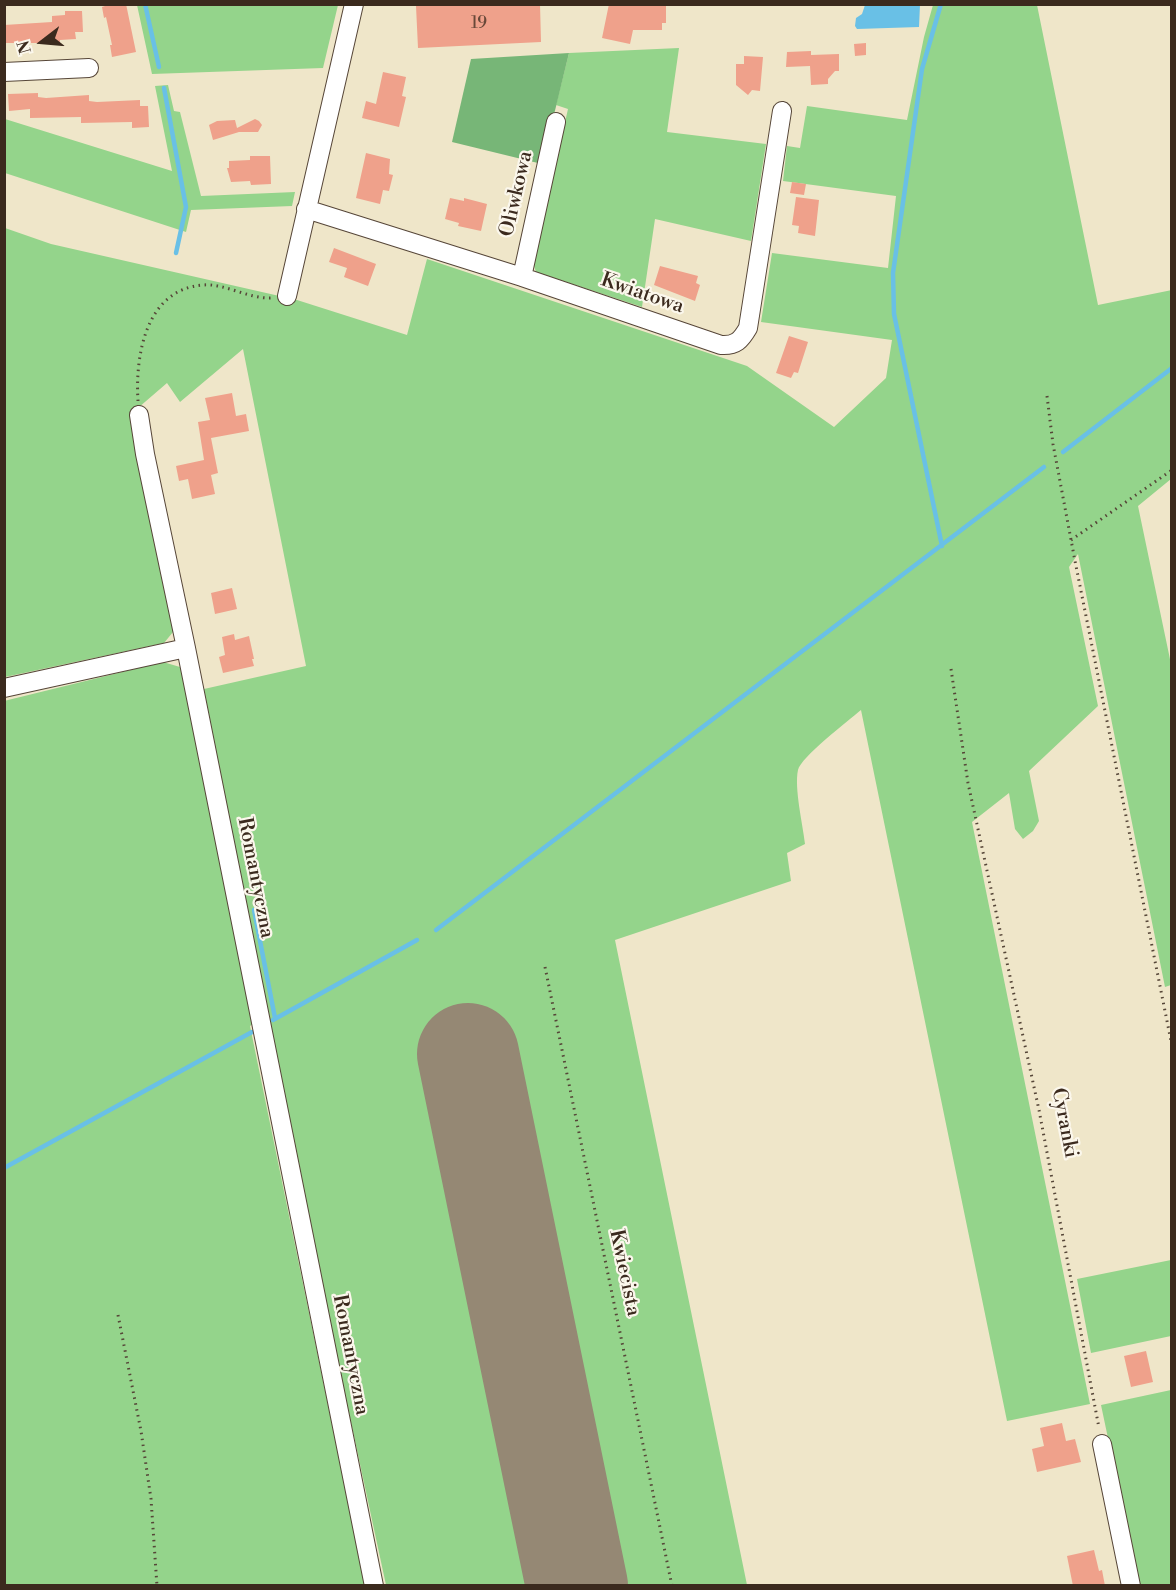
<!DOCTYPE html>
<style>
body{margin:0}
#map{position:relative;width:1176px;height:1590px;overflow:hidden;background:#efe6c9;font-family:"Libre Bodoni",serif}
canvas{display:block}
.frame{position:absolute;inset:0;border:6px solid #3b2a1e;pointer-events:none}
.north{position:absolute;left:12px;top:12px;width:60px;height:60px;-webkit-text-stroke:4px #fbf7ec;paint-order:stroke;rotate:254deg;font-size:16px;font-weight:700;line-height:24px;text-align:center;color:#3b2a1e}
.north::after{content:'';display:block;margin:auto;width:21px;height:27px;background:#3b2a1e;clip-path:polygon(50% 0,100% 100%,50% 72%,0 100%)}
</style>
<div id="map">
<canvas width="1176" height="1590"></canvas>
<div class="frame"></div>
<div class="north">N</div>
</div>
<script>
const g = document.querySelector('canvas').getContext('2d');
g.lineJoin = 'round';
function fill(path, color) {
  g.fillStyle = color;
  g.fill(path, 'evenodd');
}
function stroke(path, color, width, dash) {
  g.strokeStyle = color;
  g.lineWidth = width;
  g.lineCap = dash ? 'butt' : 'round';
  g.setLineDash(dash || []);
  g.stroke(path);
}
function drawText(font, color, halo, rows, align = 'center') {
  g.font = font + ' "Libre Bodoni",serif';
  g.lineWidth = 4.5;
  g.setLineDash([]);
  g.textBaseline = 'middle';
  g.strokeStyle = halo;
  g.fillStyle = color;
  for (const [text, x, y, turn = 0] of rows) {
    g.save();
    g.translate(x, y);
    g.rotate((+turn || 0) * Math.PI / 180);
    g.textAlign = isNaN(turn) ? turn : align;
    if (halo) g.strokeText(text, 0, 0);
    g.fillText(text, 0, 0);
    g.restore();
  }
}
fill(new Path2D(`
 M 137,5 L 137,4 L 338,5 L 323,68 L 152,74 Z
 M 933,5 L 1037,5 L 1098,305 L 1172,290 L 1171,479 L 1138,506 L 1171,664 L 1171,985 L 1165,987 L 1078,554 L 1069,567 L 1098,706 L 1029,771 L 1039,821 L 1033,831 L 1023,839 L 1015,829 L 1009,793 L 972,822 L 1090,1404 L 1007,1421 L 861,710 C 848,721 801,757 798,770 C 794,788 803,825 805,844 L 787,853 L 791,881 L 615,940 L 747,1585 L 386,1585 L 314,1250 L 202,699 L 204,689 L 306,666 L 243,349 L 180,402 L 167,383 L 131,414 L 174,622 L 173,632 L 164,643 L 5,677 L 5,228 L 51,244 L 297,300 L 407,335 L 427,259 L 747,366 L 834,427 L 886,378 L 892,340 L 761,322 L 772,253 L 888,268 L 896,196 L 783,181 L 787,146 L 800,148 L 807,106 L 907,120 L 924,37 Z
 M 679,48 L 667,132 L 766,144 L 751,241 L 655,219 L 642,307 L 536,272 L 533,263 L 568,109 L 556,105 L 569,53 Z
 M 168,85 L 174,111 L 180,112 L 201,196 L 295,192 L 292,206 L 191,210 L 186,232 L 5,173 L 5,119 L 172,171 L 155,86 Z
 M 163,662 L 180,667 L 186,678 L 254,1023 L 250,1026 L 365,1585 L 5,1585 L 4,701 Z
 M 1171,1260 L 1171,1336 L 1091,1353 L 1077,1279 Z
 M 1171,1390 L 1171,1585 L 1139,1585 L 1101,1405 Z`), '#94d48b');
fill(new Path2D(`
 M 569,53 L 542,164 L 452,142 L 471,59 Z`), '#77b677');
fill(new Path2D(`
 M 865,5 L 920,5 L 919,27 L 857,29 L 855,26 L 856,18 L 862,14 Z`), '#69c0e6');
stroke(new Path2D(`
 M 145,4 L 159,67
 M 941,4 L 922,69 L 893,273 L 894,314 L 942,546
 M 164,88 L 186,207 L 176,253
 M 1063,452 L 1172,368
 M 254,910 L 275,1018
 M 436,930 L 1044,467
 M 273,1020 L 417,940
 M 4,1168 L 252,1032`), '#69c0e6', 4.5);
stroke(new Path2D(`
 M 468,1054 L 577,1586`), '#958874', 102);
fill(new Path2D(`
 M 111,4 L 126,4 L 136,52 L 112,57 L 110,45 L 112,45 L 106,17 L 104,18 L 102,7 Z
 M 446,4 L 540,4 L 541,42 L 418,48 L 416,6 Z
 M 609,4 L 666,4 L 666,23 L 662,23 L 662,30 L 633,30 L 630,44 L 602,38 Z
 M 65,11 L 82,11 L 83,32 L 75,32 L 76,39 L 60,40 L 60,43 L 4,43 L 4,25 L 52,22 L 52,16 L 65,15 Z
 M 866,43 L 866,55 L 855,56 L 854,44 Z
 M 811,51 L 811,55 L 839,54 L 839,71 L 835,71 L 828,79 L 828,84 L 811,85 L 810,66 L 786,67 L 787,52 Z
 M 744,56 L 763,57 L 760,91 L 752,90 L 748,95 L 736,85 L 736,64 L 744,64 Z
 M 383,72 L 406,77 L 402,96 L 406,97 L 399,127 L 362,118 L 366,101 L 376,104 Z
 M 38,93 L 38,97 L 46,98 L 89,95 L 89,101 L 97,102 L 140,100 L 140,106 L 148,106 L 149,127 L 132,128 L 132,122 L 81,123 L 81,117 L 30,118 L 30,109 L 9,111 L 8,94 Z
 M 255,119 L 259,121 L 262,125 L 258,132 L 239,132 L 213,140 L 209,125 L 217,121 L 235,120 L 237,128 Z
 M 366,153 L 390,159 L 389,174 L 393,175 L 389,191 L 383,190 L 380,204 L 356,198 Z
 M 250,156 L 270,156 L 271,184 L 251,185 L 250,181 L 231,182 L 227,168 L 229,168 L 229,161 L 250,160 Z
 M 792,182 L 806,184 L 804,195 L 790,193 Z
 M 796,197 L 819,200 L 815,236 L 798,233 L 799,226 L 792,225 Z
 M 450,198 L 464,201 L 464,198 L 487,204 L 481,231 L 458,226 L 459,223 L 445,219 Z
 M 334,248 L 376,264 L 368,286 L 344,277 L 347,268 L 329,262 Z
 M 660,266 L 698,276 L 696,283 L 700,285 L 695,301 L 654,285 Z
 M 789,336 L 808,342 L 798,373 L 794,372 L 791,378 L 776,373 Z
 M 232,393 L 236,416 L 246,414 L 249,431 L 211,438 L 218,473 L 211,475 L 215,494 L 192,499 L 188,479 L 179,481 L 176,466 L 204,460 L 198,422 L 210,420 L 205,398 Z
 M 232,588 L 237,609 L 215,614 L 211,593 Z
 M 234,634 L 235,640 L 249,636 L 254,659 L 252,659 L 254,666 L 223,673 L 219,657 L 225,655 L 222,637 Z
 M 1146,1351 L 1153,1382 L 1131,1387 L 1124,1356 Z
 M 1062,1423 L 1066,1441 L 1075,1439 L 1081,1462 L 1037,1472 L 1032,1449 L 1044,1446 L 1040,1428 Z
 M 1094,1550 L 1099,1571 L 1102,1570 L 1105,1586 L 1073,1586 L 1067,1556 Z`), '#efa18b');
const minor = new Path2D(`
 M 4,72 L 89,68
 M 306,209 L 522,277 L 721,345 C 736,346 741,340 748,328 L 782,111
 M 522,277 L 556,122
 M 287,296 L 354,4
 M 139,415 L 145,454 L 186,648 L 374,1586
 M 4,688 L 186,648
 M 1102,1444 L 1131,1586`);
stroke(minor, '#564638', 20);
stroke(new Path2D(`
 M 1047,396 L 1053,444 L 1075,561 L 1172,1046
 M 138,401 C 135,355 146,289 203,285 C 224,283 249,299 271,298
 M 1071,540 L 1172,470
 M 951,669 L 968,783 L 1039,1110 L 1099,1428
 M 545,967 L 672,1586
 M 118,1315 L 141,1431 L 151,1499 L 157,1586`), '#564638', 3, [1.5, 4.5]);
stroke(minor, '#fff', 18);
drawText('16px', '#684839', null, [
 ["19",479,24]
]);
drawText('20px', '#3b2a1e', '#fbf7ec', [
 ["Oliwkowa",517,194,-77],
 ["Kwiatowa",642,294,19],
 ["Romantyczna",255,878,79],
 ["Cyranki",1064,1123,79],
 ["Kwiecista",624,1273,78],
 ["Romantyczna",350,1355,79]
]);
</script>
